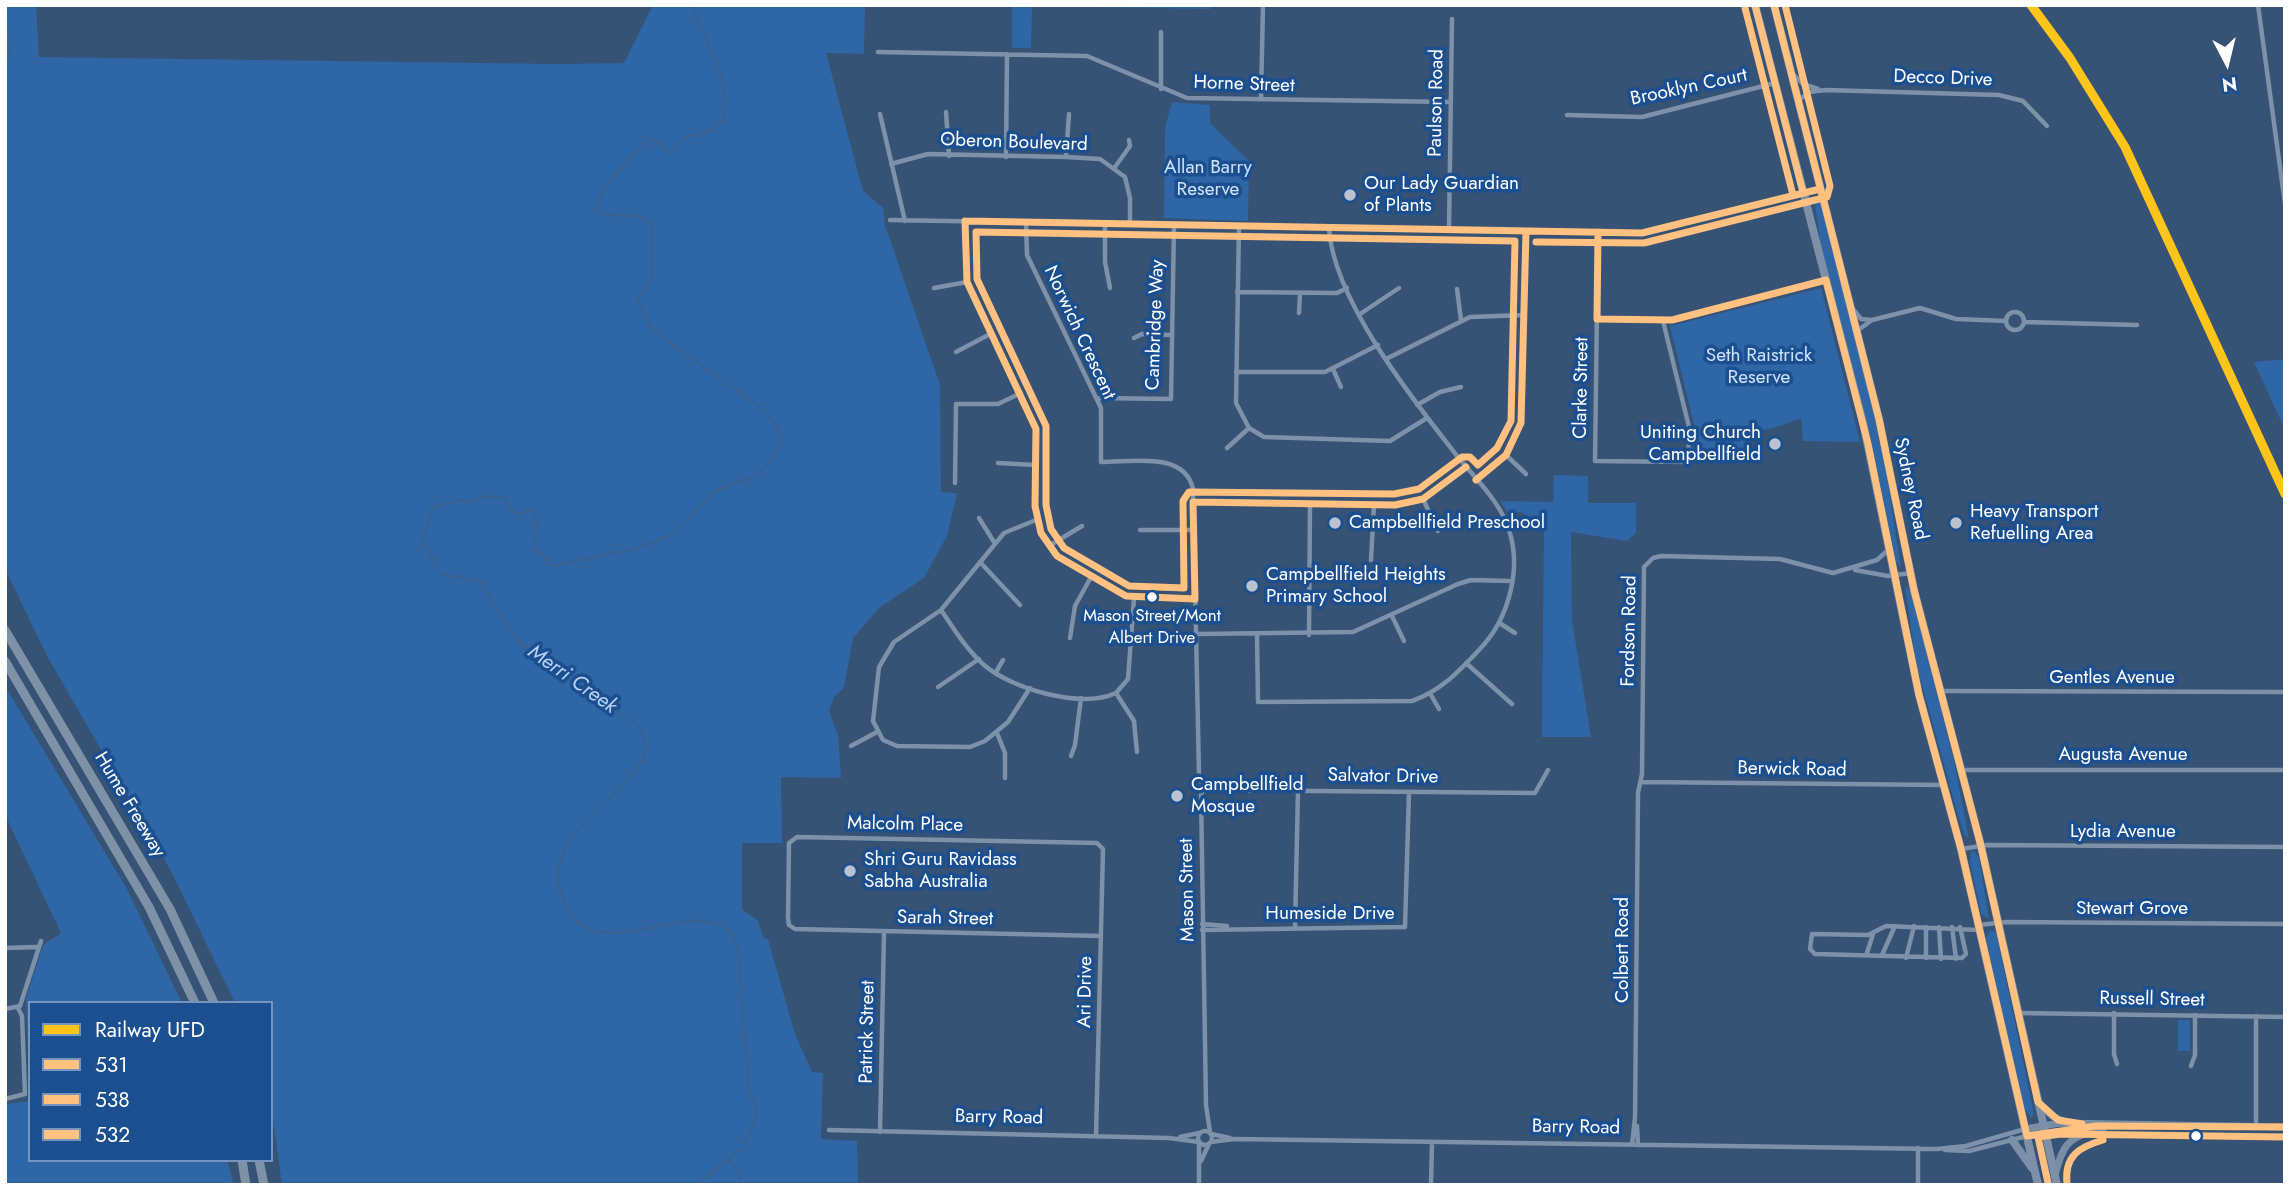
<!DOCTYPE html>
<style>
body{margin:0}
#map{position:relative;width:2290px;height:1190px;overflow:hidden;background:#365274;font-family:Jost,sans-serif}
canvas{display:block}
.frame{position:absolute;inset:0;border:7px solid #fff;pointer-events:none}
.legend{position:absolute;left:28px;top:1001px;width:245px;height:161px;box-sizing:border-box;background:#1b4f8f;border:2px solid #7695bc;margin:0;padding:9px 12px;list-style:none;font-size:21px;color:#fff}
.legend li{display:flex;align-items:center;gap:14px;height:35px}
.legend b{width:35px;border:2px solid #7695bc}
.north{position:absolute;left:2192px;top:28px;width:70px;height:70px;-webkit-text-stroke:5px #1b4f8f;paint-order:stroke;rotate:173deg;font-size:19px;font-weight:700;line-height:28px;text-align:center;color:#fff}
.north::after{content:'';display:block;margin:auto;width:24px;height:32px;background:#fff;clip-path:polygon(50% 0,100% 100%,50% 72%,0 100%)}
</style>
<div id="map">
<canvas width="2290" height="1190"></canvas>
<div class="frame"></div>
<ul class="legend">
<li><b style="height:9px;background:#ffc41a"></b>Railway UFD</li>
<li><b style="height:9px;background:#ffc080"></b>531</li>
<li><b style="height:9px;background:#ffc080"></b>538</li>
<li><b style="height:9px;background:#ffc080"></b>532</li>
</ul>
<div class="north">N</div>
</div>
<script>
const g = document.querySelector('canvas').getContext('2d');
g.lineJoin = 'round';
function fill(path, color) {
  g.fillStyle = color;
  g.fill(path, 'evenodd');
}
function stroke(path, color, width, dash) {
  g.strokeStyle = color;
  g.lineWidth = width;
  g.lineCap = dash ? 'butt' : 'round';
  g.setLineDash(dash || []);
  g.stroke(path);
}
function drawText(font, color, halo, rows, align = 'center') {
  g.font = font + ' Jost,sans-serif';
  g.lineWidth = 7;
  g.setLineDash([]);
  g.textBaseline = 'middle';
  g.strokeStyle = halo;
  g.fillStyle = color;
  for (const [text, x, y, turn = 0] of rows) {
    g.save();
    g.translate(x, y);
    g.rotate((+turn || 0) * Math.PI / 180);
    g.textAlign = isNaN(turn) ? turn : align;
    if (halo) g.strokeText(text, 0, 0);
    g.fillText(text, 0, 0);
    g.restore();
  }
}
fill(new Path2D(`
 M 5,5 L 36,5 L 39,57 L 558,64 L 624,63 L 653,5 L 865,5 L 864,54 L 826,53 L 863,191 L 883,208 L 885,225 L 940,385 L 941,492 L 957,493 L 947,536 L 924,578 L 879,608 L 853,638 L 844,688 L 834,697 L 829,711 L 838,735 L 841,778 L 781,777 L 782,843 L 742,843 L 742,909 L 758,921 L 764,939 L 768,939 L 795,1034 L 812,1072 L 823,1073 L 821,1139 L 857,1141 L 858,1185 L 282,1185 L 271,1104 L 271,1003 L 235,1003 L 172,873 L 47,656 L 5,569 Z
 M 986,5 L 1211,5 L 1210,9 L 1032,6 L 1031,48 L 1012,48 L 1012,6 Z
 M 1172,102 L 1210,105 L 1210,123 L 1249,161 L 1248,221 L 1164,218 L 1165,127 Z
 M 1814,198 L 1818,199 L 1821,206 L 1870,397 L 1887,477 L 1901,568 L 1895,560 L 1870,436 L 1821,245 Z
 M 1821,288 L 1860,442 L 1803,441 L 1801,418 L 1774,428 L 1751,432 L 1747,451 C 1727,452 1712,461 1692,463 L 1694,424 L 1670,326 Z
 M 2285,359 L 2285,430 L 2254,362 Z
 M 1554,475 L 1588,476 L 1588,503 L 1636,503 L 1636,533 L 1627,541 L 1571,532 L 1572,620 L 1591,737 L 1542,737 L 1544,523 L 1520,512 L 1508,513 L 1500,501 L 1553,502 Z
 M 1905,586 L 1911,592 L 1955,766 L 1969,839 L 1964,835 L 1959,819 L 1916,663 Z
 M 5,686 L 127,889 L 182,1003 L 30,1003 L 30,1092 L 26,998 L 43,945 L 61,933 L 5,815 Z
 M 1971,851 L 1975,852 L 1979,858 L 1989,919 L 1981,914 L 1970,861 Z
 M 1990,930 L 1996,932 L 2034,1114 L 2031,1118 L 2024,1108 L 1986,938 Z
 M 2178,1020 L 2190,1020 L 2190,1051 L 2178,1051 Z
 M 30,1101 L 30,1160 L 227,1160 L 234,1185 L 5,1185 L 5,1104 Z
 M 2037,1143 L 2043,1145 L 2053,1185 L 2047,1185 Z`), '#2f66a5');
stroke(new Path2D(`
 M 691,5 C 702,29 739,102 721,123 C 712,133 694,135 681,139 L 674,152 L 669,153 L 654,140 C 637,146 597,191 596,210 C 613,222 638,208 652,224 L 652,278 L 638,300 L 649,325 L 658,334 L 765,411 L 778,429 L 779,447 L 765,468 L 752,477 L 715,491 L 673,534 L 637,548 L 554,566 L 533,547 L 538,523 L 531,510 L 519,514 L 508,509 L 506,498 L 485,496 L 471,502 L 461,499 L 433,507 L 422,540 L 441,574 L 481,582 C 494,603 505,627 522,645 C 530,654 543,658 553,665 C 564,675 576,688 589,697 C 608,709 640,715 645,741 C 655,790 509,838 575,918 C 608,959 690,900 727,929 C 732,933 735,942 738,948 L 749,1092 L 758,1111 L 744,1146 L 697,1185
 M 5,7 L 6,5
 M 5,14 L 9,50 L 5,68
 M 727,1159 L 739,1172 L 740,1185`), '#3b618d', 2);
stroke(new Path2D(`
 M 1744,5 L 1793,195
 M 2258,5 L 2285,204
 M 878,52 L 1087,56 L 1187,98 L 1450,102
 M 1794,75 L 1803,84 L 1818,89
 M 1161,89 L 1161,32
 M 1261,98 L 1263,5
 M 1798,101 L 1809,92 L 1826,90 L 1999,95 L 2023,101 L 2047,126
 M 946,112 L 949,156
 M 880,114 L 905,221
 M 1567,115 L 1642,117 L 1775,83
 M 1006,157 L 1007,54
 M 1066,157 L 1069,114
 M 891,164 L 928,154 L 1066,157 L 1100,159 L 1125,177 L 1130,198 L 1130,225
 M 1115,167 L 1130,146 L 1129,140
 M 890,220 L 1642,233 L 1820,189
 M 965,221 L 967,282 L 1036,429 L 1035,506 L 1041,533 L 1057,556 L 1126,596 L 1195,599
 M 1026,223 L 1027,255 L 1101,408 L 1101,462 C 1132,462 1185,451 1193,489 L 1199,774 L 1204,790 L 1201,794 L 1206,1105 L 1210,1132
 M 1105,224 L 1105,262 L 1110,288
 M 1239,226 L 1236,403 L 1249,428 L 1264,437 L 1390,441 L 1427,418
 M 1449,230 L 1452,19
 M 1598,232 L 1595,461 L 1687,462 L 1690,431 L 1663,321
 M 934,288 L 967,282
 M 1457,289 L 1461,320
 M 1237,292 L 1337,293 L 1347,288
 M 1853,309 L 1861,319 L 1871,320
 M2006 321a9 9 0 1 1 18 0a9 9 0 1 1-18 0Z
 M 1299,313 L 1300,293
 M 1360,314 L 1399,288
 M 1597,319 L 1672,320 L 1825,281
 M 2025,322 L 2137,325
 M 1857,331 L 1872,320 L 1920,308 L 1956,319 L 2006,321
 M 1134,338 L 1142,334 L 1172,335
 M 956,352 L 992,333
 M 1386,359 L 1470,317 L 1524,315
 M 1333,369 L 1341,387
 M 1236,372 L 1325,372 L 1378,345
 M 1097,398 L 1171,399 L 1174,225
 M 1417,405 L 1440,392 L 1461,387
 M 1227,448 L 1249,428
 M 1506,455 L 1526,474
 M 998,463 L 1036,465
 M 1476,480 L 1506,455 L 1521,423 L 1526,231
 M 955,483 L 956,404 L 998,404 L 1021,393
 M 1423,499 L 1438,531
 M 1193,502 L 1395,505 L 1423,499 L 1466,467
 M 979,518 L 994,542
 M 1140,530 L 1194,530
 M 1049,546 L 1082,526
 M 1371,560 L 1374,505
 M 980,562 L 1020,605
 M 1855,570 L 1888,576 L 1911,573
 M 941,610 C 954,629 966,649 984,665 C 1012,689 1081,709 1116,693 L 1128,679 L 1134,598
 M 1392,616 L 1404,641
 M 1501,624 L 1515,633
 M 1196,634 L 1353,632 L 1458,584 L 1471,580 L 1511,581
 M 1257,634 L 1258,702 L 1412,701 C 1441,691 1458,672 1479,650 C 1510,618 1524,564 1506,522 C 1496,498 1474,477 1458,457 C 1414,401 1333,300 1329,228
 M 1309,635 L 1310,504
 M 1070,638 L 1075,606 L 1091,577
 M 1466,663 L 1512,704
 M 996,672 L 1003,660
 M 938,687 L 979,659
 M 1030,688 L 1008,722 L 985,741 L 970,747 L 897,746 L 883,740 L 873,721 L 879,667 L 894,642 L 941,610 L 1004,533 L 1036,520
 M 1939,691 L 2285,692
 M 1116,693 L 1134,721 L 1137,752
 M 1431,695 L 1439,709
 M 997,733 L 1005,753 L 1005,778
 M 851,746 L 877,732
 M 1071,756 L 1075,745 L 1081,698
 M 1961,770 L 2285,770
 M 1641,782 L 1944,785
 M 1204,790 L 1535,793 L 1548,770
 M 1961,849 L 1987,845 L 2285,847
 M 1202,924 L 1227,926
 M 1979,925 L 2006,922 L 2285,924
 M 1926,927 L 1926,958
 M 1939,927 L 1941,959
 M 1952,927 L 1956,959
 M 1960,927 L 1966,954 L 1962,958 L 1815,954 L 1810,949 L 1812,934 L 1868,935 L 1886,926 L 1979,930
 M 1295,928 L 1298,790
 M 1202,930 L 1405,927 L 1409,792
 M 5,948 L 37,947
 M 1867,953 L 1873,934
 M 1882,955 L 1895,926
 M 1906,958 L 1914,926
 M 5,1009 L 20,1006 L 41,941
 M 2018,1013 L 2285,1017
 M 2114,1013 L 2114,1054 L 2117,1064
 M 2191,1066 L 2195,1055 L 2195,1015
 M 5,1099 L 25,1094 L 22,1016 L 18,1008
 M 1637,1126 L 1638,1145
 M 2256,1127 L 2256,1016
 M 829,1130 L 1169,1138 L 1199,1142
 M1198 1138a7 7 0 1 1 14 0a7 7 0 1 1-14 0Z
 M 880,1132 L 884,932
 M 1211,1134 L 1230,1138
 M 1096,1136 L 1103,849 L 1097,843 L 797,837 L 789,843 L 788,918 L 789,925 L 795,929 L 1101,936
 M 1180,1137 L 1199,1133
 M 1211,1142 L 1234,1139 L 1937,1149 L 1966,1146 L 2025,1129
 M 1632,1145 L 1635,1118 L 1638,793 L 1642,774 L 1644,567 L 1653,558 L 1661,556 L 1780,559 L 1833,573 L 1877,560 L 1888,550
 M 1918,1148 L 1918,1185
 M 1945,1150 L 1969,1151 L 2027,1136
 M 1201,1161 L 1209,1144
 M 1199,1185 L 1199,1144
 M 1431,1185 L 1432,1142`), '#7d92a8', 4.5);
stroke(new Path2D(`
 M 2038,1102 L 2052,1116 L 2065,1122
 M 2025,1129 L 2060,1123 L 2285,1127
 M 2027,1136 L 2089,1127
 M 2055,1176 C 2063,1141 2070,1137 2103,1129`), '#798da4', 7);
stroke(new Path2D(`
 M 1755,5 L 1864,427 L 1919,695 L 1961,849 L 2038,1185
 M 1774,5 L 1879,419 L 1914,590 L 1981,846 L 2057,1185
 M 2012,1140 L 2032,1168`), '#7e90a7', 8);
stroke(new Path2D(`
 M 5,630 L 170,909 L 214,1003
 M 5,661 L 149,907 L 195,1003
 M 242,1160 L 246,1185
 M 259,1160 L 264,1185`), '#7e92a7', 9);
stroke(new Path2D(`
 M 1755,5 L 1803,192
 M 1774,5 L 1879,419 L 1914,590 L 1981,846 L 2038,1102 L 2058,1120 L 2082,1124
 M 965,221 L 1642,233 L 1820,189
 M 965,221 L 967,282 L 1036,429 L 1035,506 L 1041,533 L 1057,556 L 1126,596 L 1195,599
 M 1598,232 L 1597,319 L 1672,320 L 1826,280 L 1868,444 L 1919,695 L 1961,849 L 2027,1136 L 2096,1126 L 2285,1127
 M 1476,480 L 1506,455 L 1521,423 L 1526,231
 M 1193,502 L 1395,505 L 1423,499 L 1466,467
 M 1193,502 L 1195,599`), '#ffc080', 7);
stroke(new Path2D(`
 M 1745,8 L 1793,195
 M 976,232 L 1515,241 L 1511,421 L 1497,448 L 1478,465 L 1470,457 L 1462,457 L 1419,489 L 1394,494 L 1189,492 L 1183,501 L 1184,588 L 1129,586 L 1064,548 L 1051,529 L 1046,505 L 1046,426 L 977,279 Z
 M 1536,242 L 1644,243 L 1827,197 L 1830,186 L 1785,5`), '#ffc080', 7);
stroke(new Path2D(`
 M 2048,1183 L 2038,1137 L 2061,1134 L 2285,1137
 M 2067,1184 C 2064,1156 2079,1147 2103,1140`), '#ffc080', 7);
stroke(new Path2D(`
 M 2031,5 L 2070,58 L 2125,147 L 2285,494`), '#ffc41a', 9);
for (const [x, y, r, color] of [
 [1350,195,7,"#b9c2ce"],
 [1775,444,7,"#b9c2ce"],
 [1335,523,7,"#b9c2ce"],
 [1956,523,7,"#b9c2ce"],
 [1252,586,7,"#b9c2ce"],
 [1152,597,6,"#fff"],
 [1177,796,7,"#b9c2ce"],
 [850,871,7,"#b9c2ce"],
 [2196,1136,6,"#fff"]
]) {
  const dot = new Path2D();
  dot.arc(x, y, r, 0, 2 * Math.PI);
  g.fillStyle = color;
  g.fill(dot);
  stroke(dot, '#1b4f8f', 2.5);
}
drawText('17px', '#fff', '#1b4f8f', [
 ["Mason Street/Mont",1152,617],
 ["Albert Drive",1152,639]
]);
drawText('19px', '#fff', '#1b4f8f', [
 ["Decco Drive",1943,79,2],
 ["Horne Street",1244,85,2],
 ["Brooklyn Court",1689,88,-12],
 ["Paulson Road",1437,103,-89],
 ["Oberon Boulevard",1014,143,2],
 ["Cambridge Way",1156,325,-88],
 ["Norwich Crescent",1079,333,65],
 ["Clarke Street",1582,388,-89],
 ["Sydney Road",1910,489,78],
 ["Fordson Road",1630,631,-89],
 ["Gentles Avenue",2112,678],
 ["Augusta Avenue",2123,755],
 ["Berwick Road",1792,770,1],
 ["Salvator Drive",1383,777,1],
 ["Hume Freeway",129,805,59],
 ["Malcolm Place",905,825,1],
 ["Lydia Avenue",2123,832],
 ["Mason Street",1188,890,-91],
 ["Stewart Grove",2132,909],
 ["Humeside Drive",1330,914],
 ["Sarah Street",945,919,1],
 ["Colbert Road",1623,950,-90],
 ["Ari Drive",1086,992,-89],
 ["Russell Street",2152,1000,1],
 ["Patrick Street",868,1032,-89],
 ["Barry Road",999,1118,1],
 ["Barry Road",1576,1128,1]
]);
drawText('19px', '#cfe3fa', '#1b4f8f', [
 ["Allan Barry",1208,168],
 ["Reserve",1208,190],
 ["Seth Raistrick",1759,356],
 ["Reserve",1759,378]
]);
drawText('19px', '#fff', '#1b4f8f', [
 ["Our Lady Guardian",1364,184],
 ["of Plants",1364,206],
 ["Uniting Church",1761,433,"right"],
 ["Campbellfield",1761,455,"right"],
 ["Heavy Transport",1970,512],
 ["Refuelling Area",1970,534],
 ["Campbellfield Preschool",1349,523],
 ["Campbellfield Heights",1266,575],
 ["Primary School",1266,597],
 ["Campbellfield",1191,785],
 ["Mosque",1191,807],
 ["Shri Guru Ravidass",864,860],
 ["Sabha Australia",864,882]
], 'left');
drawText('italic 21px', '#b5d3f5', '#1b4f8f', [
 ["Merri Creek",572,680,35]
]);
</script>
